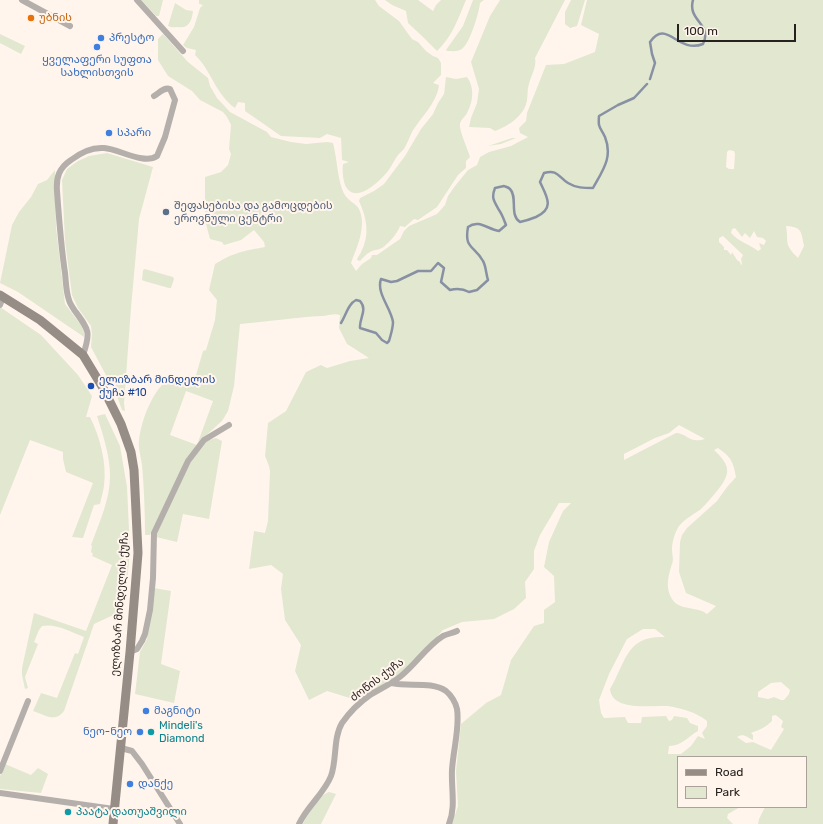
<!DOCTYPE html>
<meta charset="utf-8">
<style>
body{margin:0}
#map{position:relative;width:823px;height:824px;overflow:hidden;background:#fff5ec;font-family:Rubik,sans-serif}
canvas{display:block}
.legend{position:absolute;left:677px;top:756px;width:130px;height:52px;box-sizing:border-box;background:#fff5ec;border:1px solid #a9a19a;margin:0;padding:5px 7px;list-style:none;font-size:12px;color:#27221e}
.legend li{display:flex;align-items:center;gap:8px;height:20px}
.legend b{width:20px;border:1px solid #a9a19a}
.scale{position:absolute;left:677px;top:24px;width:119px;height:18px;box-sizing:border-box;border:2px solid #27221e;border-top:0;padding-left:5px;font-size:12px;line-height:14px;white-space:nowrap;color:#27221e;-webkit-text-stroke:3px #fff5ec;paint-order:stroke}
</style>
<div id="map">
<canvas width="823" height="824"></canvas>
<ul class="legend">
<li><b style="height:5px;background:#968d87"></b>Road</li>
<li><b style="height:11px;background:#e2e7d0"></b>Park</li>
</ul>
<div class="scale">100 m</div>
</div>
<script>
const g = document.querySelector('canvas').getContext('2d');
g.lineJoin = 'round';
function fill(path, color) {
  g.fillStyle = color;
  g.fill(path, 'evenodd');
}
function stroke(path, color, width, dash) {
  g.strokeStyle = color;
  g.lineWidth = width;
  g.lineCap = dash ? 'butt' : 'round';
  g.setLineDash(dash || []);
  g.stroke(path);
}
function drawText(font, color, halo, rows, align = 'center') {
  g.font = font + ' Rubik,"Noto Sans Georgian",sans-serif';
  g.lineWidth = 4;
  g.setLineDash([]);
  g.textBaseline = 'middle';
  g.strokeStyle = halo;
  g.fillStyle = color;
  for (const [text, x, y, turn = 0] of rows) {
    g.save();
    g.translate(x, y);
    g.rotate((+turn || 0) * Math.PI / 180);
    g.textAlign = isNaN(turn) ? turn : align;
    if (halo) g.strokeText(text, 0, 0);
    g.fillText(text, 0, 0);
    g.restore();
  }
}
fill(new Path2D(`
 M 141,0 L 163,0 L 159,16 L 156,16 Z
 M 199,0 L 375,0 L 379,6 L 399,21 L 412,39 L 418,42 L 426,51 L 433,56 L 438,58 L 441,63 L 441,75 L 433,83 L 439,85 C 437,103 421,117 412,132 C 409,138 407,144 404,149 C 402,151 400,153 398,155 C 394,160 392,166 388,171 C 380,181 355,206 345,185 C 343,179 342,170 343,164 L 349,162 L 342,160 L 341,138 L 327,134 L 320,138 L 281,136 L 245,111 L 245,103 L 238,102 L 235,108 C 216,95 211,70 195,55 L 196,50 L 187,48 L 183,45 L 194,27 L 200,8 L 203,5 L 199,4 Z
 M 385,0 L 418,0 L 433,11 L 436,5 L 441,0 L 466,0 C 458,19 452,37 437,51 L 423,37 L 408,23 L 406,11 L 392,5 Z
 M 473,0 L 484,0 L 480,3 C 479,13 470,43 462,49 C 457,52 453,51 447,51 L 446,50 L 463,26 Z
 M 500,0 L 565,0 L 535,58 C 537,67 531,75 529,84 C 527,90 528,94 527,100 C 525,115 509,126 495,131 L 490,128 L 469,127 L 471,118 L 477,103 L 479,89 L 471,62 L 490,16 Z
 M 571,0 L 585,0 L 577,26 L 570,28 L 565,24 L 565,12 Z
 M 587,0 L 823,0 L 823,824 L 758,824 L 759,819 L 765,807 L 806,807 L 806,757 L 678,757 L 678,807 L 740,807 L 728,814 L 727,818 L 733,824 L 452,824 L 458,806 L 456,771 L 461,724 L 486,703 L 501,695 L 511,660 L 534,626 L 544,623 L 544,610 L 555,602 L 554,576 L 544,567 L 549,542 L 563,511 L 571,503 L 559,503 L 540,535 L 534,551 L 534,569 L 525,582 L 526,598 L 514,609 L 494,619 L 462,622 L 443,630 L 415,661 L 389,683 L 362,696 L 359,695 L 353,699 L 327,691 L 309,700 L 295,671 L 301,645 L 285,620 L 281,589 L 283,574 L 271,565 L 249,569 L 254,531 L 265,533 L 268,521 L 270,471 L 269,466 L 265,456 L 268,423 L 286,411 L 306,372 L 321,365 L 327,368 L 350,361 L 369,358 L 347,344 L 339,328 L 340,315 C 333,313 328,316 322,316 C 295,317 267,322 240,324 L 234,386 L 228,411 L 222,421 L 202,439 L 186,460 L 150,535 L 145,535 C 145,512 144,488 142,465 C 141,457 138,448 139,440 C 142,417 153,390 171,376 L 194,382 L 203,351 L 206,350 L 215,320 L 217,300 L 209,290 L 215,264 C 235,252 243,251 265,247 L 264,242 L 254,230 L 241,240 L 224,245 L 222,242 L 210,239 L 205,220 L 205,177 L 221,172 L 228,165 L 231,154 L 229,149 L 231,125 L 227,117 L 223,112 L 200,100 L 192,91 L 168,76 L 158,60 L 158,39 L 163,34 L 188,62 L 208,78 L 210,86 L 217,98 L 230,112 L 267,132 L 271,137 L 291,142 L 306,144 L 327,142 L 333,143 C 337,158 337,174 342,189 C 346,201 355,202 359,209 C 367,226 357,247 351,263 L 356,271 L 362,264 L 371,258 L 372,255 L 377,255 L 400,239 L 404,231 L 409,226 L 437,214 L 445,205 L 448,196 L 455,186 L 468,170 L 477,165 L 480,157 L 489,152 L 511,146 L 528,137 L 520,133 L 519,128 L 526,121 L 527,113 L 546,65 L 564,64 L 595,52 L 599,34 L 581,25 ZM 729,150 L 734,151 L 735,154 L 734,169 L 729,169 L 726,167 L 727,152 ZM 786,226 C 802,227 801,231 804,246 L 798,258 C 783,243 789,243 786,226 ZM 735,228 L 742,237 L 745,233 L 750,238 L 754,231 L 757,237 L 763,238 L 766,241 L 764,245 L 759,243 L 761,249 L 758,251 C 749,244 739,242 731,233 L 732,229 ZM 723,236 L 743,255 L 741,259 L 742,264 L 741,265 L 740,262 L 737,260 L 732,252 L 731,255 L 727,250 L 724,250 L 724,247 L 719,242 L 719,238 ZM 186,391 L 213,401 L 197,445 L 170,435 ZM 679,425 L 705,439 C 689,444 687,433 676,433 L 624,460 L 624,454 L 655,438 L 669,433 ZM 718,448 C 731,457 733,461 736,477 L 727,487 L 717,501 L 687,528 L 682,535 L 680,542 L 679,572 L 686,593 L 716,606 L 707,614 C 698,606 679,611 672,599 C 665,588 668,576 672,564 C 674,560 672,554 672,549 C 672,542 675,532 679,526 C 685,519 694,514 701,509 C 707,503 712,497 717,491 C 732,473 730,465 714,450 ZM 643,629 L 655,629 L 665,637 C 626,635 626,662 610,689 C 612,712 652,705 667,706 C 681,708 696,712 707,721 L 707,726 L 702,733 L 705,739 L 698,736 L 691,746 L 681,754 L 668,754 L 669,746 C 682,746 687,737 698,731 L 698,726 L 690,723 L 687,718 L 674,716 L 672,720 L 669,721 L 666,716 L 642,717 L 641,723 L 628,723 L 625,717 L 604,718 L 601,713 L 599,700 L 609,674 L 627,639 ZM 781,682 L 790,690 L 789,694 L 784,700 L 781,700 L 774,697 L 768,699 L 758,697 L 758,692 L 771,683 ZM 775,715 L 777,716 L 783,721 L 781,727 L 784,729 L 771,750 L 753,742 L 746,743 L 737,737 C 744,733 746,737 753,740 L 753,735 L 751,733 C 759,730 766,727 772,721 L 772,716 Z
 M 175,3 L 186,10 L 193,11 C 192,20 189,29 178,27 C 174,27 172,28 168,26 Z
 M 0,34 L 25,46 L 21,54 L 0,43 Z
 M 446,77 L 456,79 L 467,77 C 475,88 473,102 467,113 C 465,117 461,119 460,124 C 459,130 467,147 469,154 L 470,157 L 466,161 L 466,168 L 458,175 L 437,207 L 418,220 L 414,219 L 405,227 L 400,226 C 398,233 388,244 382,248 C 378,250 373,250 370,252 C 366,254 363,258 360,261 L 357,260 C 358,256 360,255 361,252 C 370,235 367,218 359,201 L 360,198 L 374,191 L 384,184 L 405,156 L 421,129 L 433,114 L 438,103 L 444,94 Z
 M 512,138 L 516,138 L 501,144 L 488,146 Z
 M 107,153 L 153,167 L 139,219 L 131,308 L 124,403 L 125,411 L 122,410 L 117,396 L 91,347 L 92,334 L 91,326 L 78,308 L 72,295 L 65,241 L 62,180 L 67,169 L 78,161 L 89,156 Z
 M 55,170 L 56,227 L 65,304 L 81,325 L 84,332 L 84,337 L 18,292 L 0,283 L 12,225 L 19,212 L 31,197 L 38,184 L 47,180 Z
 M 145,269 L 173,277 L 174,279 L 171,288 L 169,288 L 144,281 L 142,280 L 143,270 Z
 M 0,307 L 41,335 L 78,375 L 92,396 L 86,417 L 90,417 C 100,437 107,463 104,486 C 103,492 101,499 100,504 L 94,505 L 83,538 L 72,537 L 93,483 L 66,472 L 63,459 L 63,452 L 30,440 L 0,515 Z
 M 105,414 L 120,446 L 127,487 L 130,551 L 125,603 L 119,602 L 117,606 L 122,608 L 122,611 L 94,624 L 64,711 C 55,723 45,715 33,711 L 41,693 L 57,698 L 75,653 L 78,654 L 84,637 C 71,632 56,623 42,626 L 39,630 L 34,642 L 38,644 L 25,677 L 28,688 L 25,689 L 22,675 L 22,668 L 34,613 L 86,631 L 112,565 L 92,556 L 93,554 L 91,552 L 92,546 L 91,545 C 99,523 110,500 110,476 C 110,456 103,435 97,416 Z
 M 216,438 L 222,441 L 209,519 L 183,514 L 177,542 L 156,537 L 156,534 L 190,462 L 206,441 Z
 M 154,588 L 171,591 L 161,664 L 180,671 L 174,703 L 135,694 L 140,652 L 147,639 Z
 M 5,764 L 31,775 L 38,768 L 48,774 L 41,793 L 0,789 L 0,776 Z
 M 329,792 L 336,794 L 321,824 L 303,824 C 307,815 319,795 329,792 Z`), '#e2e7d0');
stroke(new Path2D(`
 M 650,79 L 655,63 L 652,54 L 650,42 C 667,18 677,54 703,44 C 713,24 687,21 693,0
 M 341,323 C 346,315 348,304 356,300 L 360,301 C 368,310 359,318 360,328 L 376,333 L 382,340 L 387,343 L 389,341 C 391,334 393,328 393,322 C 391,308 376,293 381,279 L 391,282 L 397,281 L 418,271 L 431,271 L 438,263 L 444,268 L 441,282 L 450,290 C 457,288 462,288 469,292 L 477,290 L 488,280 C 486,274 486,266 483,261 C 474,245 464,249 468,227 C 479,219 487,229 499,231 L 506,225 C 504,220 502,214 499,210 C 494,201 491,198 495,188 L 504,186 C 506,187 508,187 510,189 C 518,197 509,215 520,222 C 525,221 531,219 536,217 C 555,208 547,197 540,182 L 544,173 C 558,169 558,177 568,183 C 576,188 584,188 593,188 C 603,170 613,157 605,137 C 600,126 598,129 599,116 L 618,105 L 634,98 L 647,84`), '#8891a3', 2.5);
stroke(new Path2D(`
 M 22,0 L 70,26
 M 137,0 L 183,51
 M 0,305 L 3,297
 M 83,355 C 91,332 89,330 75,311 C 73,308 70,304 69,300 C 66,292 66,282 65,273 C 61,246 59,219 57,191 C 56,177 59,168 71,160 C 80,153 92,147 104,148 C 119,149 144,165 157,156 L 165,137 L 175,100 L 170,89 C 164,87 159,93 154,96
 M 130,652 L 137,649 L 142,641 L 145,634 L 150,610 L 153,578 L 154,533 L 188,461 L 204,440 L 229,425
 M 392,683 C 409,687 431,681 446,691 C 451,695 456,703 457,709 C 460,727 453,751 452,770 C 451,788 456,807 449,824
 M 121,748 L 132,751 L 142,764 L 180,824
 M 0,771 L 28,701
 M 0,793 L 114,809
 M 299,824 C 307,806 324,794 331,776 C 337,760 333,738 342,723 C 349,713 360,702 370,695 C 381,688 390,685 401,676 C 416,664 427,646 443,636 C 447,634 453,633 457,631`), '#b5afab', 6);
stroke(new Path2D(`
 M 0,295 L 40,320 L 83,355 L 103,388 L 121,424 L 131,452 L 134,470 L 138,553 L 130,652 L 113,824`), '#968d87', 9);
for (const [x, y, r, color] of [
 [31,18,4,"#e8710a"],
 [101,38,4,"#3f7fe0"],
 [97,47,4,"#3f7fe0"],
 [109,133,4,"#3f7fe0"],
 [166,212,4,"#5c6f8a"],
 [91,386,4,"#1a4fb4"],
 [146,711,4,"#3f7fe0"],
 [140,732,4,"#3f7fe0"],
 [151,732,4,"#0f9aa8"],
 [130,784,4,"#3f7fe0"],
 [68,812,4,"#0f9aa8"]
]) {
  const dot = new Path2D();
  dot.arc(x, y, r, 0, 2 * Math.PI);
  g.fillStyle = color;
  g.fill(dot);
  stroke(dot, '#fff5ec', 1.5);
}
drawText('11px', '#c56008', '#fff5ec', [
 ["უბნის",39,18]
], 'left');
drawText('11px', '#366cbe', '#fff5ec', [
 ["პრესტო",109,38],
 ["ყველაფერი სუფთა",97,60,"center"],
 ["სახლისთვის",97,73,"center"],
 ["სპარი",117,133],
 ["მაგნიტი",154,711],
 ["ნეო-ნეო",132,732,"right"],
 ["დანქე",138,784]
], 'left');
drawText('11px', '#4e5e75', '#fff5ec', [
 ["შეფასებისა და გამოცდების",174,206],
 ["ეროვნული ცენტრი",174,219]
], 'left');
drawText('11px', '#164399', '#fff5ec', [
 ["ელიზბარ მინდელის",99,380],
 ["ქუჩა #10",99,393]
], 'left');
drawText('11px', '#27221e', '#fff5ec', [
 ["ელიზბარ მინდელის ქუჩა",120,604,-86],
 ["ძოწის ქუჩა",377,680,-37]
]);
drawText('11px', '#0d838f', '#fff5ec', [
 ["Mindeli's",159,726],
 ["Diamond",159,739],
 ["პაატა დათუაშვილი",76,812]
], 'left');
</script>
